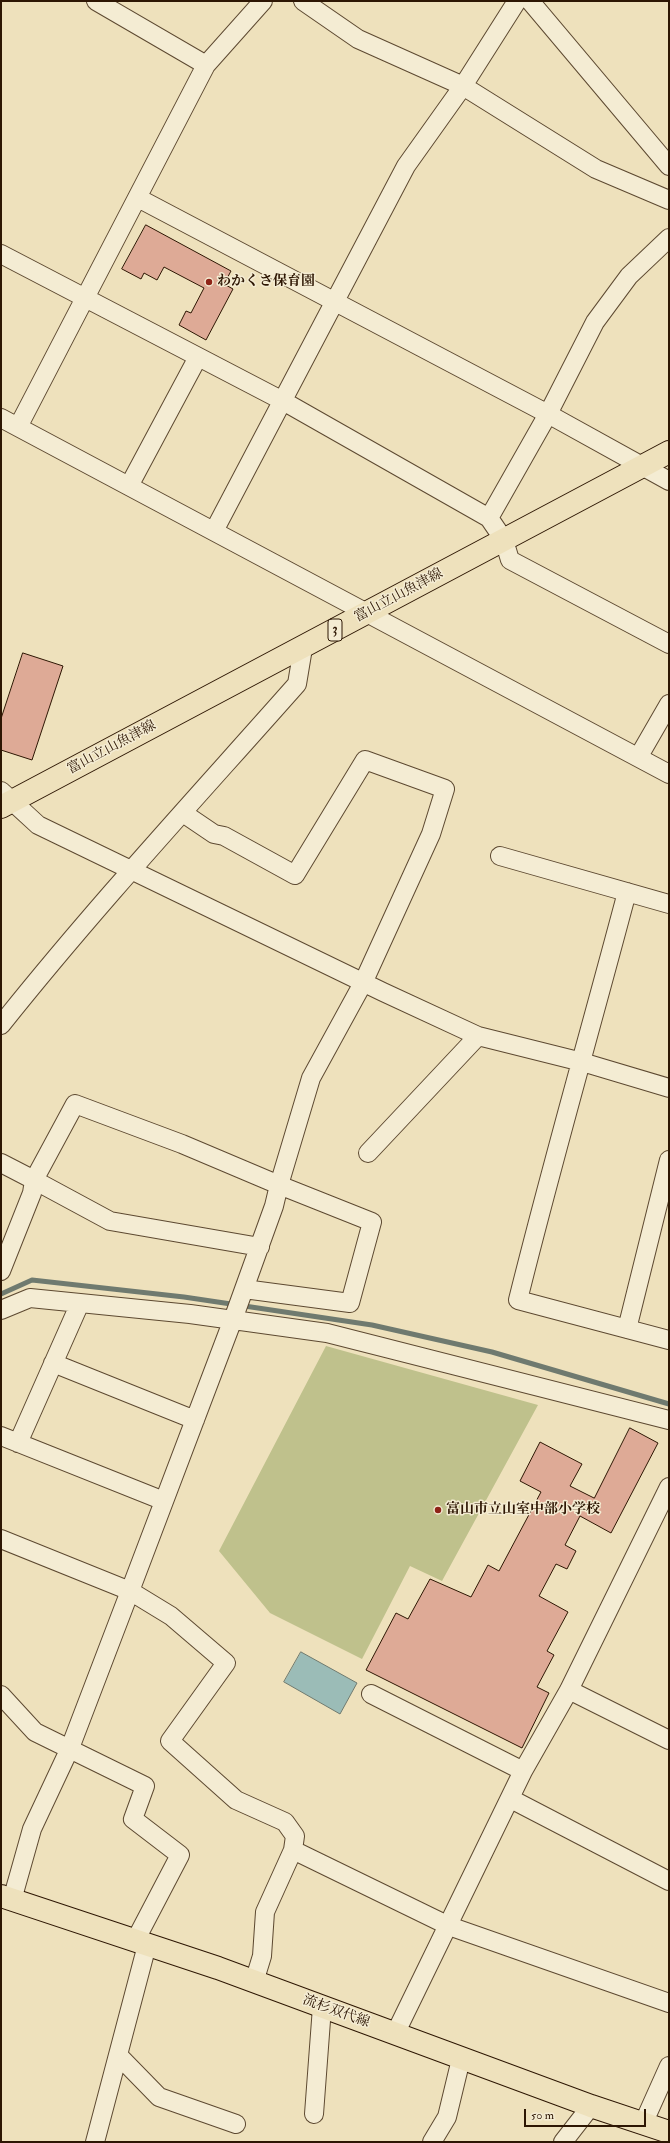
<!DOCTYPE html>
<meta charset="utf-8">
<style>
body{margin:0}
#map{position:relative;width:670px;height:2143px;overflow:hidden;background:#eee1bc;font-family:"IM FELL Double Pica",serif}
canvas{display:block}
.frame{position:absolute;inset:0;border:2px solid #2d1603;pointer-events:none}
.scale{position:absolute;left:524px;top:2109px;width:122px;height:18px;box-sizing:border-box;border:2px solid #2d1603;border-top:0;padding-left:5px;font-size:12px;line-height:14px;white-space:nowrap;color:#2d1603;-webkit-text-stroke:3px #f4ecd3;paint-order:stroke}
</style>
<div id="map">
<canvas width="670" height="2143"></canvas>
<div class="frame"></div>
<div class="scale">50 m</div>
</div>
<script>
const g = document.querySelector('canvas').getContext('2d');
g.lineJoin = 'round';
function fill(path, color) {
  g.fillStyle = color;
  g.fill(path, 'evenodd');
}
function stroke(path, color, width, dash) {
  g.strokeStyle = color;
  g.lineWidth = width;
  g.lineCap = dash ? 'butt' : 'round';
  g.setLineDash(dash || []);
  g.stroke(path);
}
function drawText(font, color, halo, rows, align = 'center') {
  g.font = font + ' "IM FELL Double Pica","Noto Serif JP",serif';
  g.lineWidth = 3;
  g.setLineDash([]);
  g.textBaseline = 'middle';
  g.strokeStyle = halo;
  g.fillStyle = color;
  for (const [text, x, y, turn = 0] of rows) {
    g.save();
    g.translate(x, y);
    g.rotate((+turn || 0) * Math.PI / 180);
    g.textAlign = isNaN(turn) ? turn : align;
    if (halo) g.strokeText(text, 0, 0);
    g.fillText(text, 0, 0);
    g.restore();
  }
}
fill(new Path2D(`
 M 326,1346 L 538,1405 L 442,1581 L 410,1566 L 362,1659 L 270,1613 L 219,1551 Z`), '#bfc18c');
const water = new Path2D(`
 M 301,1652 L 357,1683 L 340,1714 L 284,1682 Z`);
fill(water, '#9bbcb7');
stroke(water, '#6f7a6f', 1);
stroke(new Path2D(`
 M 1,1294 L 32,1280 L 184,1297 L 372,1325 L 492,1352 L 669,1404`), '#6f7a6f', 5);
const building = new Path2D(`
 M 146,225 L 231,271 L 224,284 L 233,289 L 206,340 L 179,325 L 186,311 L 191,313 L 204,288 L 164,267 L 157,280 L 144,273 L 141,279 L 122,269 Z
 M 23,653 L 63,666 L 32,760 L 1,750 L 1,719 Z
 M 630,1428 L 658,1443 L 611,1533 L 580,1516 L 565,1545 L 576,1551 L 567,1569 L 556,1564 L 539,1596 L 568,1612 L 547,1651 L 554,1655 L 537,1687 L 549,1693 L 522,1748 L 366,1670 L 396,1613 L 408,1619 L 430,1579 L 471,1597 L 488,1565 L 499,1571 L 541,1492 L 520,1481 L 540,1442 L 582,1464 L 570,1486 L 594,1498 Z`);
fill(building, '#deaa96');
stroke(building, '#2d1603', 1);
const minor = new Path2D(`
 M 96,1 L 206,65
 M 303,1 L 358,39 L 463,86 L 596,169 L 669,200
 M 530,1 L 669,166
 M 138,198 L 548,414 L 669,481
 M 1,254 L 283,401 L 489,518 L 504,540 L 510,560 L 669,644
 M 1,418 L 669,774
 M 18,427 L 206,65 L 263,1
 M 129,486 L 198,357
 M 489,518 L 548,414 L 595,322 L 629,276 L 669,238
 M 214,531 L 406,166 L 463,86 L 517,1
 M 639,756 L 669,704
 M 1,791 L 38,825 L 383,992 L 478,1036 L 582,1062 L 669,1088
 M 183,813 L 214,834 L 224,836 L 295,875 L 365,760 L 445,789 L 431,834 L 363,983 L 311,1078 L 279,1185 L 372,1222 L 350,1303 L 244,1289
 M 500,856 L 669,904
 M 627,892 C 591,1028 552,1163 518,1300 L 669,1340
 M 1,1025 C 95,907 197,797 297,684 L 303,648
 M 368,1153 L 478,1036
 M 1,1163 L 34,1180 L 75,1104 L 182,1144 L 279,1185 L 274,1206 L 235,1314 L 130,1591 L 70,1748 L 32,1829 L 12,1900
 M 1,1271 L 32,1193 L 34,1180 L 110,1221 L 260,1247
 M 1,1310 L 30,1298 L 190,1314 L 327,1333 L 669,1420
 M 627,1329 L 669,1160
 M 53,1363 L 195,1420
 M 1,1436 L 164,1501
 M 18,1443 L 80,1303
 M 1,1539 L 130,1591 L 171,1616 L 226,1663 L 170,1741 L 236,1800 L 285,1822 L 295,1836 L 293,1850
 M 569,1690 L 669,1740
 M 371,1694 L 523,1771
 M 1,1695 L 35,1732 L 145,1786 L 133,1819 L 180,1855 L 135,1941
 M 511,1799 L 669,1881
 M 254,1982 L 262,1956 L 265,1912 L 293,1850 L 449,1926 L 669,2003
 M 395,2034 L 523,1771 L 569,1690 L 669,1487
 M 118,2055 L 159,2097 L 236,2124
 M 314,2114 L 322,2007
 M 643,2124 L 669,2066
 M 95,2142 L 147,1945
 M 432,2142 L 447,2117 L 461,2059
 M 563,2142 L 591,2106`);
const major = new Path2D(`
 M 1,807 L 669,452
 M 1,1896 L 218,1968 L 591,2106 L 669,2132`);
stroke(minor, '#5d4931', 20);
stroke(major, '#2d1603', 24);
stroke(minor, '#f4ecd3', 18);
stroke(major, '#eee1bc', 22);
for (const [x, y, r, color] of [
 [209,282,4,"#8f2418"],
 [438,1510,4,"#8f2418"]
]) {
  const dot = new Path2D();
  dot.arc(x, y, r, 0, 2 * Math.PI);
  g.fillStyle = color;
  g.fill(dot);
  stroke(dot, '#f4ecd3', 1.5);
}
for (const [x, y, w] of [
 [335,630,14]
]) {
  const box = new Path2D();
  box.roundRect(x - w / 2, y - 11, w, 22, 3);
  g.fillStyle = '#f4ecd3';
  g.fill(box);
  stroke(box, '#2d1603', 1);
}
drawText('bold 13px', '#2d1603', null, [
 ["3",335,630]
]);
drawText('bold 14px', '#2d1603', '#f4ecd3', [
 ["わかくさ保育園",217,282],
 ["富山市立山室中部小学校",446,1510]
], 'left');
drawText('14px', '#2d1603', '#f4ecd3', [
 ["富山立山魚津線",399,596,-28],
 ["富山立山魚津線",112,748,-28],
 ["流杉双代線",336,2012,20]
]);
</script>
